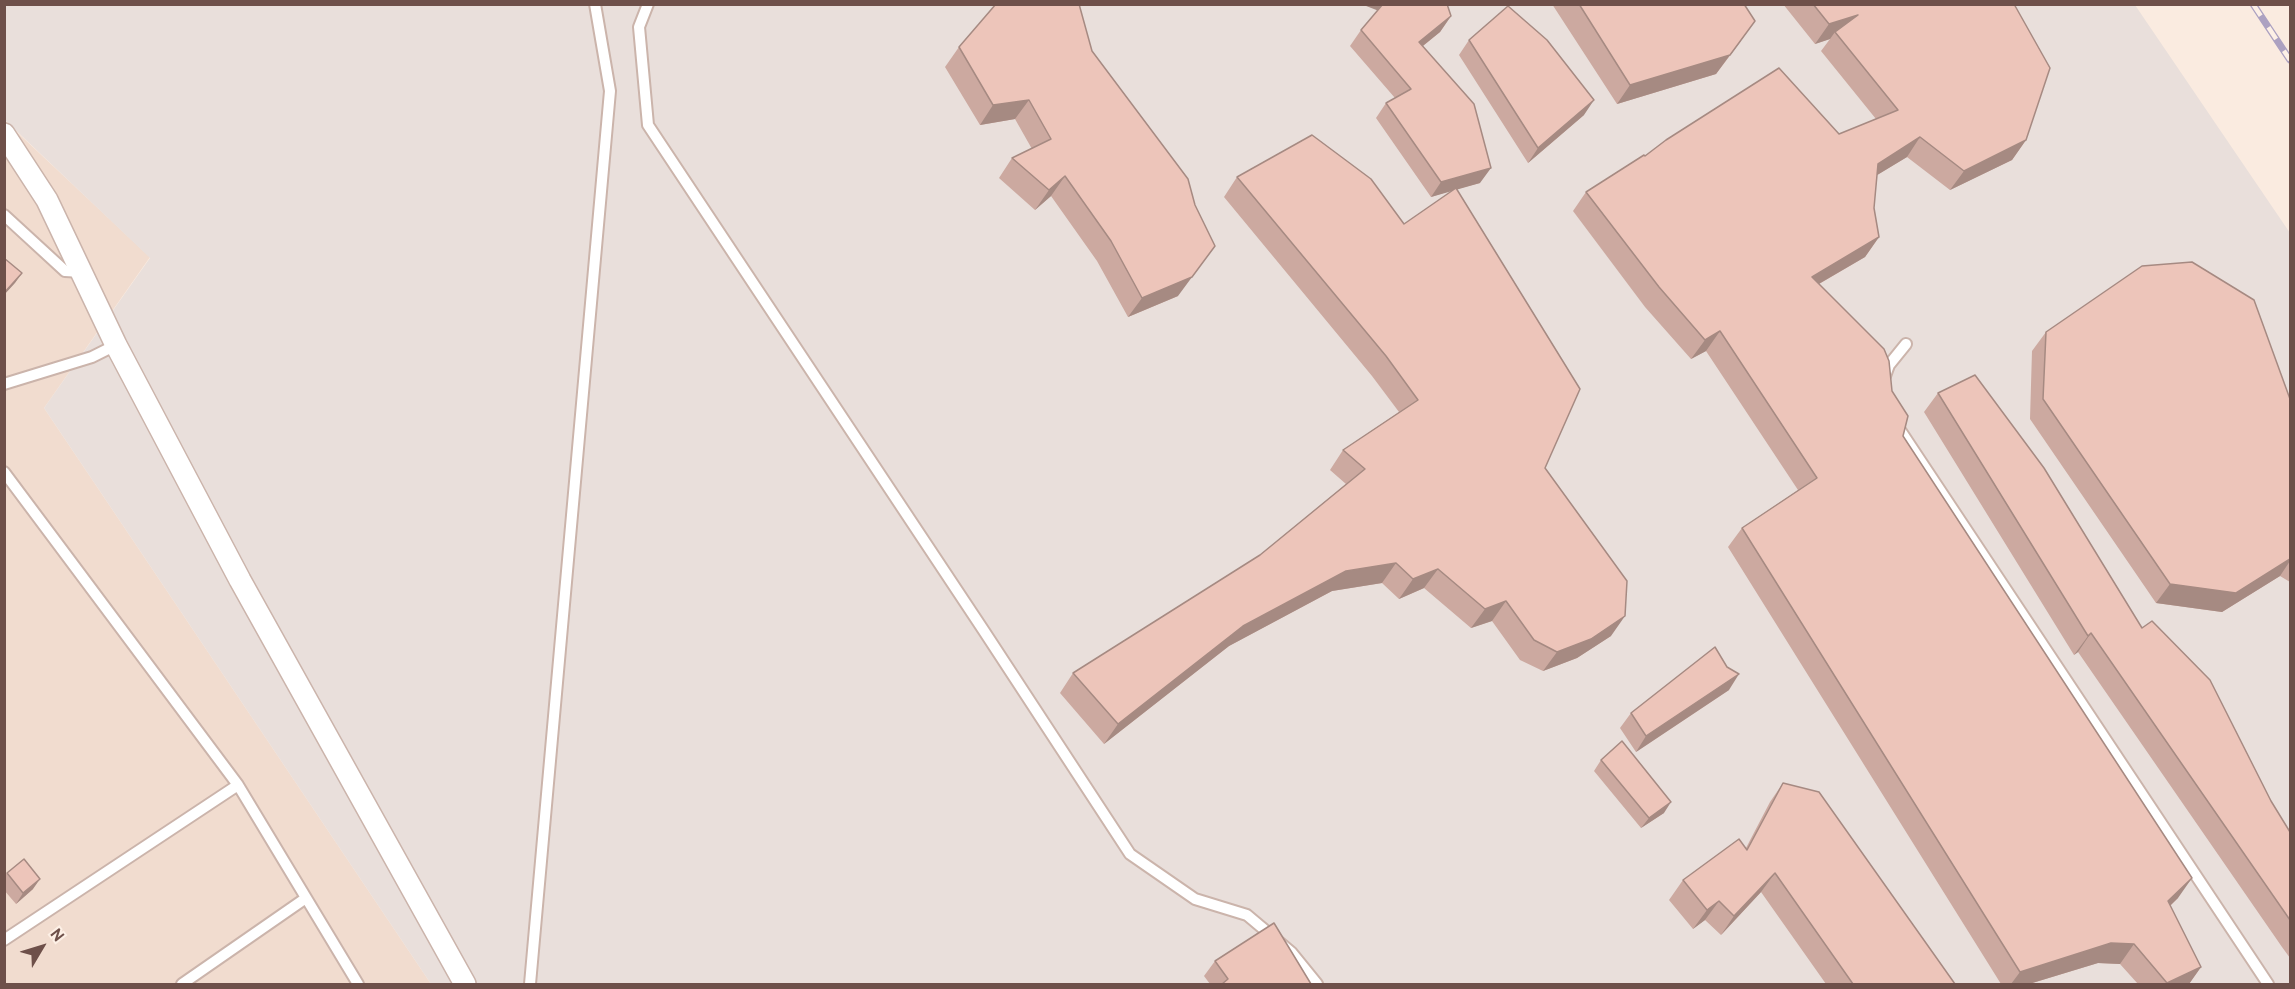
<!DOCTYPE html>
<style>
body{margin:0}
#map{position:relative;width:2295px;height:989px;overflow:hidden;background:#faebe0;font-family:Overpass,sans-serif}
canvas{display:block}
.frame{position:absolute;inset:0;border:6px solid #6e504a;pointer-events:none}
.north{position:absolute;left:12px;top:917px;width:60px;height:60px;-webkit-text-stroke:4px #fdf0e6;paint-order:stroke;rotate:52deg;font-size:16px;font-weight:700;line-height:24px;text-align:center;color:#6e504a}
.north::after{content:'';display:block;margin:auto;width:21px;height:27px;background:#6e504a;clip-path:polygon(50% 0,100% 100%,50% 72%,0 100%)}
</style>
<div id="map">
<canvas width="2295" height="989"></canvas>
<div class="frame"></div>
<div class="north">N</div>
</div>
<script>
const g = document.querySelector('canvas').getContext('2d');
g.lineJoin = 'round';
function fill(path, color) {
  g.fillStyle = color;
  g.fill(path, 'evenodd');
}
function stroke(path, color, width, dash) {
  g.strokeStyle = color;
  g.lineWidth = width;
  g.lineCap = dash ? 'butt' : 'round';
  g.setLineDash(dash || []);
  g.stroke(path);
}
fill(new Path2D(`
 M 4,120 L 150,257 L 44,408 L 431,984 L 5,984 Z`), '#f1dccf');
fill(new Path2D(`
 M 4,5 L 2135,5 L 2290,233 L 2290,984 L 431,984 L 44,408 L 150,258 L 5,120 Z`), '#e9dfdb');
const service = new Path2D(`
 M 648,4 L 639,27 L 648,125 L 984,631 L 1130,854 L 1195,899 L 1247,915 L 1291,952 L 1317,984
 M 4,215 L 65,271 L 82,272
 M 1885,376 L 1889,365 L 1906,344
 M 4,384 L 92,357 L 116,345
 M 1896,424 L 2268,984
 M 4,472 L 238,785 L 358,984
 M 4,940 L 238,785
 M 182,984 L 306,898
 M 530,984 L 610,91 L 595,4`);
const minor = new Path2D(`
 M 4,134 L 47,200 L 116,345 L 240,580 L 465,984`);
stroke(service, '#cbb4ab', 14);
stroke(minor, '#cbb4ab', 24);
stroke(service, '#fff', 10);
stroke(minor, '#fff', 21);
const rail = new Path2D(`
 M 2253,4 L 2290,60`);
stroke(rail, '#aca1c1', 7);
stroke(rail, '#fdf0e6', 4.5, [14]);
fill(new Path2D(`
 M 1552,4 L 1744,4 L 1741,41 L 1716,74 L 1617,104 Z
 M 1783,4 L 2014,4 L 2026,140 L 2012,160 L 1950,190 L 1907,157 L 1877,175 L 1874,208 L 1879,237 L 1865,257 L 1819,284 L 1892,391 L 1903,436 L 2178,898 L 2170,906 L 2201,967 L 2189,984 L 2138,984 L 2120,964 L 2098,963 L 2029,984 L 2001,984 L 1728,547 L 1742,528 L 1798,490 L 1706,351 L 1691,359 L 1645,307 L 1573,211 L 1586,192 L 1645,156 L 1839,134 L 1876,119 L 1821,51 L 1830,39 L 1815,44 Z
 M 1451,16 L 1440,32 L 1423,46 L 1480,183 L 1457,189 L 1545,468 L 1611,636 L 1577,658 L 1543,671 L 1520,660 L 1492,621 L 1471,628 L 1424,588 L 1399,599 L 1382,583 L 1332,591 L 1229,646 L 1104,744 L 1060,693 L 1073,673 L 1260,555 L 1346,484 L 1330,470 L 1343,450 L 1399,412 L 1372,376 L 1224,197 L 1237,177 L 1404,224 L 1453,190 L 1431,197 L 1376,118 L 1386,103 L 1395,98 L 1350,46 L 1361,30 Z
 M 1469,40 L 1584,115 L 1528,163 L 1459,55 Z
 M 959,47 L 1092,51 L 1178,296 L 1128,317 L 1097,261 L 1051,196 L 1035,210 L 999,178 L 1012,158 L 1032,149 L 1015,119 L 980,125 L 945,67 Z
 M 2046,332 L 2290,399 L 2290,582 L 2280,576 L 2222,612 L 2156,603 L 2030,419 L 2032,351 Z
 M 1938,393 L 2142,628 L 2271,801 L 2290,832 L 2290,958 L 2282,947 L 2078,652 L 2074,655 L 1924,412 Z
 M 1727,667 L 1729,690 L 1636,752 L 1620,728 L 1631,713 Z
 M 1601,760 L 1664,813 L 1641,828 L 1594,771 Z
 M 1783,783 L 1955,984 L 1826,984 L 1761,892 L 1721,935 L 1705,920 L 1693,929 L 1669,900 L 1683,880 L 1746,848 L 1770,802 Z
 M 7,873 L 33,889 L 16,904 L 4,890 L 4,877 Z
 M 1215,961 L 1311,984 L 1210,984 L 1204,976 Z`), '#cca9a0');
fill(new Path2D(`
 M 1361,4 L 1384,4 L 1379,11 Z
 M 1858,15 L 1835,32 L 1830,39 L 1815,44 L 1829,24 Z
 M 1451,16 L 1440,32 L 1409,57 L 1419,42 Z
 M 1755,21 L 1716,74 L 1617,104 L 1630,85 Z
 M 1029,100 L 1015,119 L 980,125 L 993,105 Z
 M 1594,100 L 1584,115 L 1528,163 L 1538,148 Z
 M 1920,137 L 1907,157 L 1864,183 L 1878,164 Z
 M 2026,140 L 2012,160 L 1950,190 L 1964,171 Z
 M 1491,168 L 1480,183 L 1431,197 L 1441,182 Z
 M 1065,176 L 1051,196 L 1035,210 L 1049,190 Z
 M 1879,237 L 1865,257 L 1798,296 L 1812,277 Z
 M 1215,246 L 1178,296 L 1128,317 L 1142,298 Z
 M 22,273 L 15,283 L 4,295 L 4,293 Z
 M 1720,331 L 1706,351 L 1691,359 L 1705,340 Z
 M 2290,559 L 2290,561 L 2280,576 L 2222,612 L 2156,603 L 2170,584 Z
 M 1396,563 L 1382,583 L 1332,591 L 1229,646 L 1104,744 L 1118,724 L 1243,626 L 1346,571 Z
 M 1438,569 L 1424,588 L 1399,599 L 1413,579 Z
 M 1506,601 L 1492,621 L 1471,628 L 1485,609 Z
 M 1625,616 L 1611,636 L 1577,658 L 1543,671 L 1557,652 Z
 M 2091,633 L 2078,652 L 2074,655 L 2088,636 Z
 M 1739,674 L 1729,690 L 1636,752 L 1646,736 Z
 M 1671,802 L 1664,813 L 1641,828 L 1649,818 Z
 M 1775,873 L 1761,892 L 1721,935 L 1734,916 Z
 M 2192,878 L 2178,898 L 2154,921 L 2168,901 Z
 M 40,879 L 33,889 L 16,904 L 23,893 Z
 M 1719,901 L 1705,920 L 1693,929 L 1707,910 Z
 M 2111,943 L 2134,944 L 2120,964 L 2098,963 L 2029,984 L 2011,984 L 2020,972 Z
 M 2201,967 L 2189,984 L 2166,984 L 2167,983 Z`), '#a68a82');
const building = new Path2D(`
 M 996,4 L 1079,4 L 1092,51 L 1188,179 L 1195,205 L 1215,246 L 1192,277 L 1142,298 L 1111,241 L 1065,176 L 1049,190 L 1012,158 L 1051,139 L 1029,100 L 993,105 L 959,47 Z
 M 1383,4 L 1447,4 L 1451,16 L 1419,42 L 1474,104 L 1491,168 L 1441,182 L 1386,103 L 1411,89 L 1361,30 Z
 M 1579,4 L 1744,4 L 1755,21 L 1730,55 L 1630,85 Z
 M 1813,4 L 2014,4 L 2050,68 L 2026,140 L 1964,171 L 1920,137 L 1878,164 L 1874,208 L 1879,237 L 1812,277 L 1884,349 L 1889,361 L 1892,391 L 1908,416 L 1903,436 L 2192,878 L 2168,901 L 2201,967 L 2167,983 L 2134,944 L 2111,943 L 2020,972 L 1742,528 L 1817,478 L 1720,331 L 1705,340 L 1659,287 L 1586,192 L 1644,155 L 1645,156 L 1666,140 L 1779,68 L 1839,134 L 1898,110 L 1835,32 L 1858,15 L 1829,24 Z
 M 1508,6 L 1547,40 L 1594,100 L 1538,148 L 1469,40 Z
 M 1312,135 L 1371,179 L 1404,224 L 1456,188 L 1580,389 L 1545,468 L 1627,581 L 1625,616 L 1591,639 L 1557,652 L 1534,640 L 1506,601 L 1485,609 L 1438,569 L 1413,579 L 1396,563 L 1346,571 L 1243,626 L 1118,724 L 1073,673 L 1260,555 L 1365,469 L 1343,450 L 1418,400 L 1386,356 L 1237,177 Z
 M 4,258 L 22,273 L 4,293 Z
 M 2192,262 L 2254,300 L 2290,399 L 2290,559 L 2236,593 L 2170,584 L 2043,399 L 2046,332 L 2142,266 Z
 M 1975,375 L 2044,468 L 2142,628 L 2152,621 L 2210,680 L 2271,801 L 2290,832 L 2290,920 L 2091,633 L 2088,636 L 1938,393 Z
 M 1715,647 L 1727,667 L 1739,674 L 1646,736 L 1631,713 Z
 M 1622,741 L 1671,802 L 1649,818 L 1601,760 Z
 M 1783,783 L 1819,792 L 1955,984 L 1853,984 L 1775,873 L 1734,916 L 1719,901 L 1707,910 L 1683,880 L 1739,839 L 1747,850 Z
 M 24,859 L 40,879 L 23,893 L 7,873 Z
 M 1274,923 L 1311,984 L 1222,984 L 1228,979 L 1215,961 Z`);
fill(building, '#edc5ba');
stroke(building, '#a68a82', 1.5);
</script>
